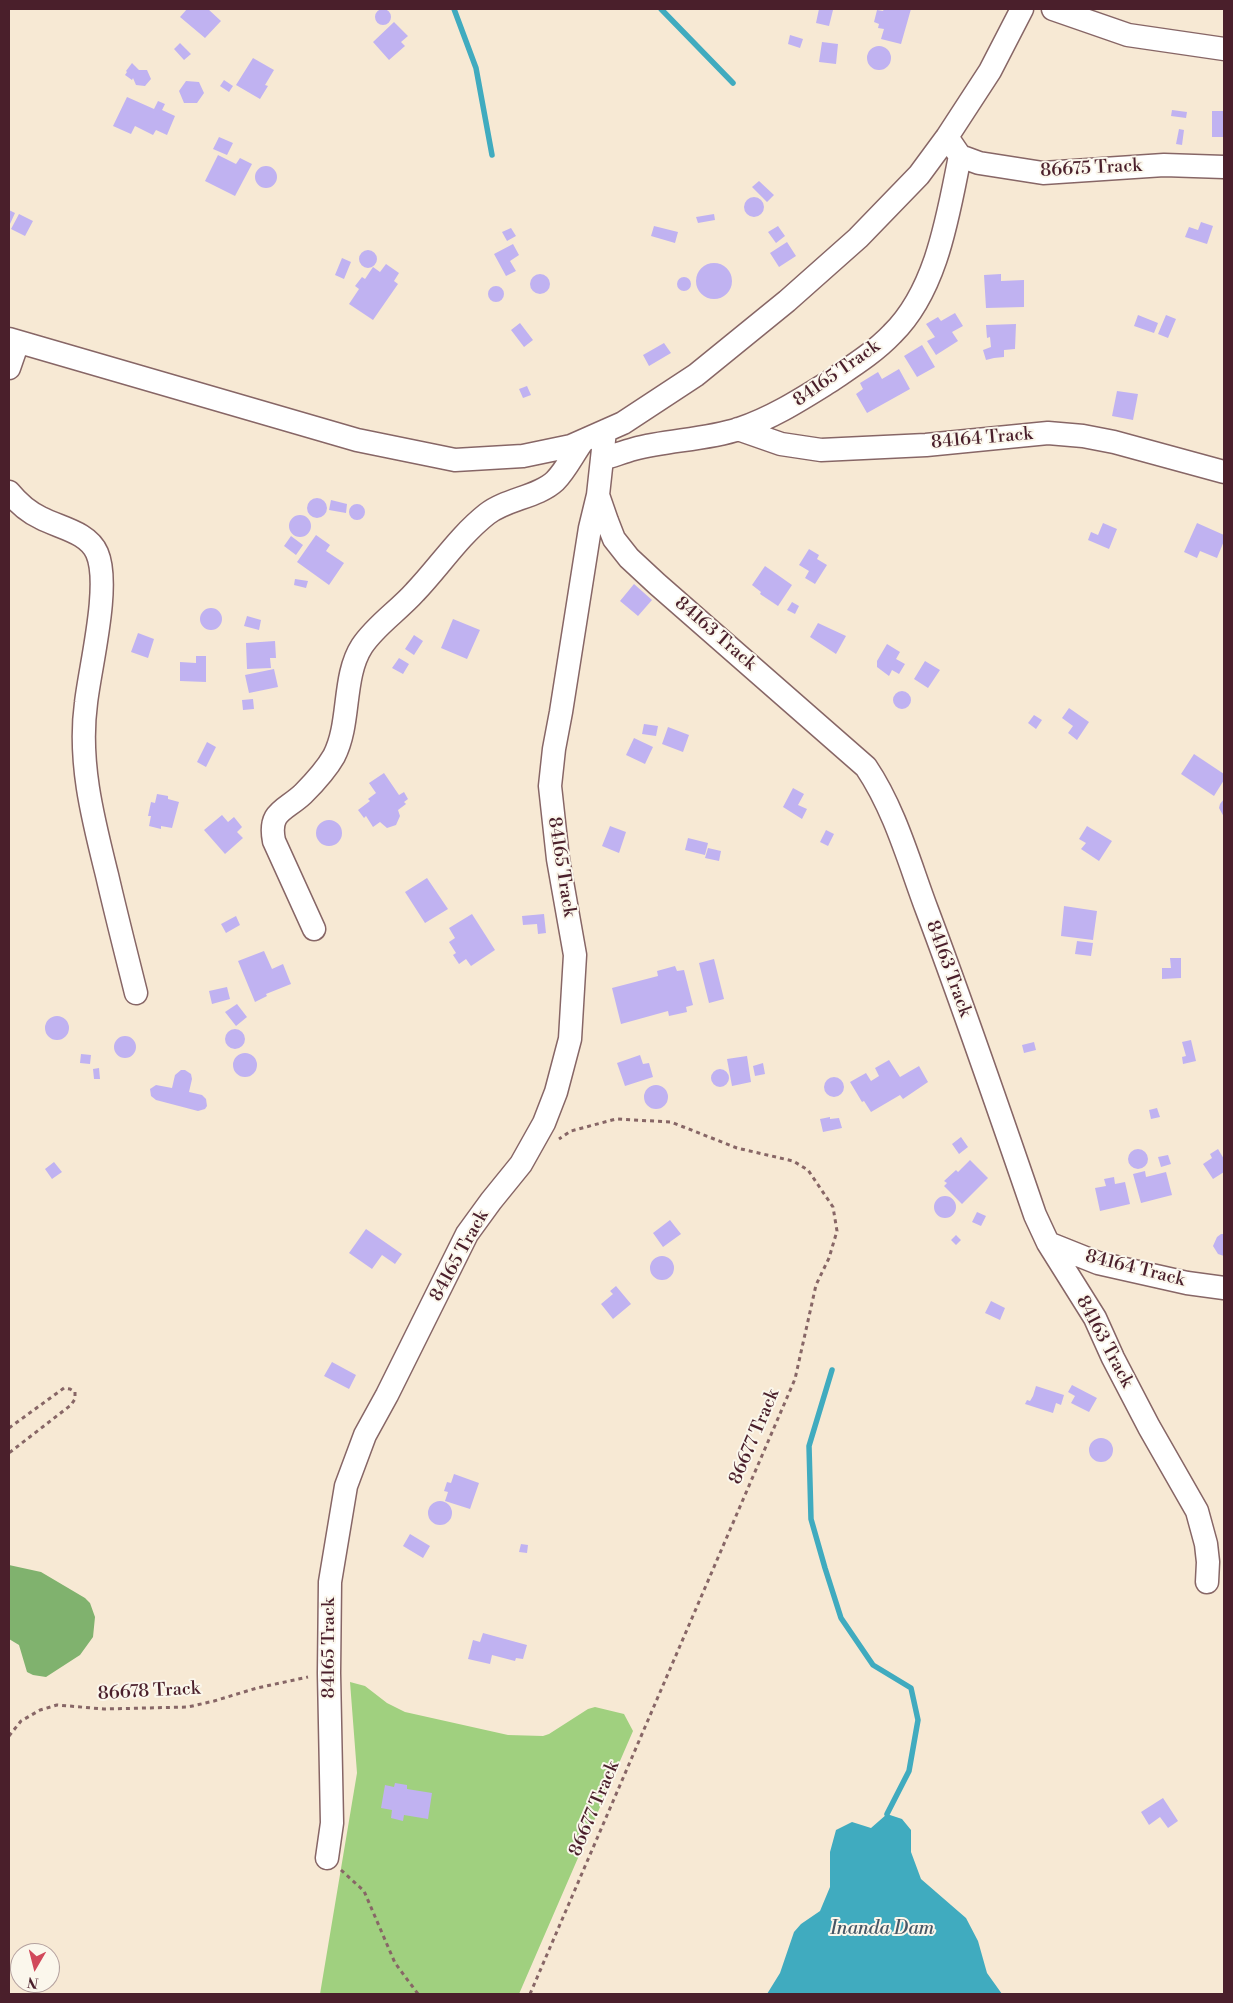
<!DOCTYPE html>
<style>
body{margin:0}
#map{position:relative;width:1233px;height:2003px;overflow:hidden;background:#f7e9d4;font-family:"Libre Bodoni",serif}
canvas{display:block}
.frame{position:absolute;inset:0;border:10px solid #4a1f2b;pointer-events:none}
.north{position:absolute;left:10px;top:1943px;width:50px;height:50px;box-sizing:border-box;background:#fbf7ec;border:1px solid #b4a19f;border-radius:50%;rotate:188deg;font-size:14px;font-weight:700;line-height:20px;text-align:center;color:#4a1f2b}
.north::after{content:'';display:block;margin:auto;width:18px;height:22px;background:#d1495b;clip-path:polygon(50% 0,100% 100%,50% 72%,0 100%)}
</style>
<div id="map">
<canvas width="1233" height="2003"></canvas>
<div class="frame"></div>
<div class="north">N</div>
</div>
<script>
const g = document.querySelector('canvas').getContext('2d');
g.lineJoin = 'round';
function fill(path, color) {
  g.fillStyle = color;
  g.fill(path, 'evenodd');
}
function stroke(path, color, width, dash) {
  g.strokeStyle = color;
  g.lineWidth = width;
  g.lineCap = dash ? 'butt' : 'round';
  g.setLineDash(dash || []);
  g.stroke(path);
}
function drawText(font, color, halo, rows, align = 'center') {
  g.font = font + ' "Libre Bodoni",serif';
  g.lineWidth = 4;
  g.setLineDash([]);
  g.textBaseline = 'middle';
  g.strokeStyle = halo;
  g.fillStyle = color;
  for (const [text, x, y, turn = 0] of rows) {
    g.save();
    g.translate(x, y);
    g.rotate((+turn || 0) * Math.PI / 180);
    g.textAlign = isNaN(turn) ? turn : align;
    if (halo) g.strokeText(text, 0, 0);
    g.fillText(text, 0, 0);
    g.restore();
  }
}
fill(new Path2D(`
 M 350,1682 L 365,1686 L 387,1703 L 405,1712 L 508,1735 L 543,1736 L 549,1734 L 588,1709 L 595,1707 L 624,1714 L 633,1731 L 519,1994 L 320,1994 L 357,1773 Z`), '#a0d07f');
fill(new Path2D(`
 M 9,1565 L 41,1572 L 85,1598 L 90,1603 L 95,1617 L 93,1637 L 80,1655 L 46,1677 L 33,1675 L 27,1672 L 19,1645 L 9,1639 Z`), '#80b26e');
fill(new Path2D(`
 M 887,1814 L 902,1819 L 911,1830 L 911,1852 L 921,1879 L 966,1918 L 978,1941 L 987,1973 L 1002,1994 L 767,1994 L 780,1973 L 794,1932 L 801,1924 L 820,1911 L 830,1887 L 830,1852 L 836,1830 L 852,1822 L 871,1828 Z`), '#40abbf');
stroke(new Path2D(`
 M 454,9 L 476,68 L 492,155
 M 661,9 L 733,83
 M 832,1370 L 809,1446 L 811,1519 L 825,1568 L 841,1618 L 873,1665 L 911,1688 L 918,1720 L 909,1771 L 887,1814`), '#40abbf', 5.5);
fill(new Path2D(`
 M375 17a8 8 0 1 1 16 0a8 8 0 1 1-16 0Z
 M 187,9 L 208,9 L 221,21 L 205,38 L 180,17 Z
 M 819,9 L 833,10 L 829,26 L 816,23 Z
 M 884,9 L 911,9 L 901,44 L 881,39 L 884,29 L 878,28 L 879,24 L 874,22 L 877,10 L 883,11 Z
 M 394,22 L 408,36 L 401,42 L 405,46 L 389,60 L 373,42 Z
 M 790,35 L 803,39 L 800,48 L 788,44 Z
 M 822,42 L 838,44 L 836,64 L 819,62 Z
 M 180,43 L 191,54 L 184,60 L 174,49 Z
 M867 58a12 12 0 1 1 24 0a12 12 0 1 1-24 0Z
 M 253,58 L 274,70 L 265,85 L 268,86 L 260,99 L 236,85 Z
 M 132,63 L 139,70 L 147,70 L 151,79 L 145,86 L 136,85 L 133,78 L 132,80 L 125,75 L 127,72 L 126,71 Z
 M 224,80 L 233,86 L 229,92 L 220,86 Z
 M 186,81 L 199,82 L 204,93 L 197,103 L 184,103 L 179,91 Z
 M 127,97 L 154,109 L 158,101 L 165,104 L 162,110 L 175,116 L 167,135 L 156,130 L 153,135 L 135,126 L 131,134 L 113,126 Z
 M 1172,110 L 1187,112 L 1186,118 L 1171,116 Z
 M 1212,111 L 1224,111 L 1224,137 L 1212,137 Z
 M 1179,129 L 1184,130 L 1182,145 L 1176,144 Z
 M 219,137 L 233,143 L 227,155 L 213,149 Z
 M 218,155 L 236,164 L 240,158 L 252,164 L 235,196 L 205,181 Z
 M255 177a11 11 0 1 1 22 0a11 11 0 1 1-22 0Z
 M 759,181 L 774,195 L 767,202 L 752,187 Z
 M744 207a10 10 0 1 1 20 0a10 10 0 1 1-20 0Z
 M 9,210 L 15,213 L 10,224 L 9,223 Z
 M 19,214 L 33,221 L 25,236 L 11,229 Z
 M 714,214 L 715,220 L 698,223 L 696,217 Z
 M 1201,222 L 1213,226 L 1207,244 L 1185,237 L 1189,227 L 1198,230 Z
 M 654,226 L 678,232 L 675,243 L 651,236 Z
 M 778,226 L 785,236 L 776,243 L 768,232 Z
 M 511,228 L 516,236 L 507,241 L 502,232 Z
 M 787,242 L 796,256 L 779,267 L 770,253 Z
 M 513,244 L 519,255 L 510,261 L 516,271 L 506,276 L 494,254 Z
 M359 259a9 9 0 1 1 18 0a9 9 0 1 1-18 0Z
 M 342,258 L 351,262 L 344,279 L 335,275 Z
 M696 281a18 18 0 1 1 36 0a18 18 0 1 1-36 0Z
 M 386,264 L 399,273 L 394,281 L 398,284 L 373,320 L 349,304 L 359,289 L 355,286 L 362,277 L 365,279 L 373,267 L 380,272 Z
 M 1001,274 L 1001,281 L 1024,280 L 1024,307 L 986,308 L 984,275 Z
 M530 284a10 10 0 1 1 20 0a10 10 0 1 1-20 0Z
 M677 284a7 7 0 1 1 14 0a7 7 0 1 1-14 0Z
 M488 294a8 8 0 1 1 16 0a8 8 0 1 1-16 0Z
 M 955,313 L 963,326 L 952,332 L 958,341 L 936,355 L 927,341 L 935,337 L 926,324 L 938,317 L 941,321 Z
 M 1138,315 L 1158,323 L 1154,333 L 1134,326 Z
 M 1166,315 L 1176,319 L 1168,338 L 1158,334 Z
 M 520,323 L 533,340 L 524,347 L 511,330 Z
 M 1016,324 L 1015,349 L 1004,350 L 1004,357 L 994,358 L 986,360 L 983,350 L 991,347 L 990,337 L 987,338 L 986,325 Z
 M 664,343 L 671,353 L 649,366 L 643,355 Z
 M 922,345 L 935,367 L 917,377 L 904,356 Z
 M 899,369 L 910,389 L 867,413 L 856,394 L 863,389 L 860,383 L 878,372 L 882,379 Z
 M 527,386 L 531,395 L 523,398 L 519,389 Z
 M 1117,391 L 1138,394 L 1133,420 L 1112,416 Z
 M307 508a10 10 0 1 1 20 0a10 10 0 1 1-20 0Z
 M 331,500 L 347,504 L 346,513 L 329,510 Z
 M349 512a8 8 0 1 1 16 0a8 8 0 1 1-16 0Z
 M289 526a11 11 0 1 1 22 0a11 11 0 1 1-22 0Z
 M 1103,523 L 1117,529 L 1109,549 L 1088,540 L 1091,532 L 1098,535 Z
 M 1197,523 L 1224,535 L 1224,541 L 1217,558 L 1200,551 L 1197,558 L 1184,552 Z
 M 316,535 L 330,545 L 326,551 L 344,563 L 329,585 L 297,562 Z
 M 291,536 L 303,545 L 296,555 L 284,546 Z
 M 809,549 L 819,555 L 817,559 L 827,565 L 815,584 L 805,578 L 809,571 L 799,565 Z
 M 765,566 L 792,585 L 778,606 L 760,594 L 761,592 L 752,585 Z
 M 295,579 L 308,581 L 306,588 L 294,585 Z
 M 634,584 L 652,600 L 638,616 L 620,601 Z
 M 792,602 L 799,606 L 795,614 L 787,610 Z
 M200 619a11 11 0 1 1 22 0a11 11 0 1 1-22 0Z
 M 247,616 L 261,620 L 259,630 L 244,626 Z
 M 453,619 L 480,630 L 467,659 L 441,648 Z
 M 818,623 L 846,636 L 836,654 L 810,637 Z
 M 138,633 L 154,639 L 148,658 L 131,652 Z
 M 414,635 L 423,641 L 414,655 L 405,649 Z
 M 275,641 L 276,658 L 270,658 L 271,668 L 247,669 L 246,643 Z
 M 887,644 L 900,652 L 896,659 L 905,664 L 899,674 L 892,670 L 889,676 L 877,667 L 877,661 Z
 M 196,656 L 206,656 L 206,682 L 180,681 L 180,662 L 196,663 Z
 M 399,658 L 409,664 L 403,674 L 392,668 Z
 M 925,661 L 940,670 L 928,688 L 914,679 Z
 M 274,669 L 278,687 L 249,693 L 245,675 Z
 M893 700a9 9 0 1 1 18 0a9 9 0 1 1-18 0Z
 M 253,699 L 254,709 L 243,710 L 242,700 Z
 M 1069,708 L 1089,722 L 1077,740 L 1068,733 L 1073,726 L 1062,718 Z
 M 1034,715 L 1042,720 L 1036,729 L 1028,723 Z
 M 644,724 L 658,726 L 656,736 L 642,734 Z
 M 668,727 L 689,735 L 683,752 L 662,744 Z
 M 634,738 L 653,747 L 645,764 L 626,755 Z
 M 207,742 L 216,747 L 206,767 L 197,762 Z
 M 1194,754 L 1224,774 L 1224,780 L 1214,796 L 1181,774 Z
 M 384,773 L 399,795 L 404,792 L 408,799 L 404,802 L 406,804 L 398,810 L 400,816 L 396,825 L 387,828 L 380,822 L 373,827 L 366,816 L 364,818 L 358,810 L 370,801 L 368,799 L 376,793 L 369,783 Z
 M 793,788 L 804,794 L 798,805 L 807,809 L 802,819 L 783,807 Z
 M 157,794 L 168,796 L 168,799 L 179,802 L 172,828 L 161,826 L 161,829 L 149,826 L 151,816 L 148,816 L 151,802 L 155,803 Z
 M 1224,799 L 1224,817 L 1219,808 L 1220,804 Z
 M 222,815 L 228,822 L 234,817 L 242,827 L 237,832 L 243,838 L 225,854 L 204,830 Z
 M316 833a13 13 0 1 1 26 0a13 13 0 1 1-26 0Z
 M 610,826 L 626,832 L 619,853 L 602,846 Z
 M 1087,826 L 1112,841 L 1099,861 L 1081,849 L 1086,843 L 1079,839 Z
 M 826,830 L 834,834 L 828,846 L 820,842 Z
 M 688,838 L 708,843 L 705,855 L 685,850 Z
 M 708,848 L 721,851 L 719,861 L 705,858 Z
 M 427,878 L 448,909 L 425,923 L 405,892 Z
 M 1064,906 L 1097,911 L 1093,940 L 1061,936 Z
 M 472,914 L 495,950 L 471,966 L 466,959 L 459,964 L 453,955 L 456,953 L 449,942 L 455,938 L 449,928 Z
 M 544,914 L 546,933 L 538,934 L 537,924 L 523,925 L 522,916 Z
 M 236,916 L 240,925 L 226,933 L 221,924 Z
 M 1077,941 L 1093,943 L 1091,956 L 1075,954 Z
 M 264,951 L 272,969 L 283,964 L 291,984 L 266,994 L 267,996 L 255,1002 L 238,961 Z
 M 1170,958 L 1181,958 L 1181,978 L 1162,979 L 1162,968 L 1171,968 Z
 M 714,959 L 724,999 L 709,1003 L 699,963 Z
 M 675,966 L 677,971 L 684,970 L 693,1005 L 686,1007 L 687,1012 L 669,1016 L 668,1011 L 621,1024 L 612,988 L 658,976 L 657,971 Z
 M 227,987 L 230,999 L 212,1004 L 209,991 Z
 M 237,1004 L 247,1017 L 236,1026 L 225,1012 Z
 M45 1028a12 12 0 1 1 24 0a12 12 0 1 1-24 0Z
 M225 1039a10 10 0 1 1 20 0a10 10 0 1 1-20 0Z
 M114 1047a11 11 0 1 1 22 0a11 11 0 1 1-22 0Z
 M 1191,1040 L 1196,1061 L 1183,1064 L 1182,1057 L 1186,1056 L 1182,1042 Z
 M 1034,1042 L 1036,1050 L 1024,1053 L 1022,1045 Z
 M233 1065a12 12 0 1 1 24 0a12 12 0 1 1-24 0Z
 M 81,1054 L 91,1055 L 90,1064 L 80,1063 Z
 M 640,1055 L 643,1064 L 649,1063 L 653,1077 L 625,1086 L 617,1063 Z
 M 747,1056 L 751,1082 L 732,1086 L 727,1059 Z
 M 889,1060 L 900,1077 L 919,1066 L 928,1082 L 903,1099 L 900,1095 L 871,1112 L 864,1101 L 862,1102 L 850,1082 L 866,1073 L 871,1081 L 879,1076 L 875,1068 Z
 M 763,1063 L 765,1074 L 755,1076 L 753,1066 Z
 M 99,1068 L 100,1079 L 94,1079 L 93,1069 Z
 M711 1078a9 9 0 1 1 18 0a9 9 0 1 1-18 0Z
 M 181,1070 L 185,1070 L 191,1074 L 192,1079 L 189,1092 L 202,1095 L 206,1099 L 207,1106 L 205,1109 L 198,1111 L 156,1100 L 151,1096 L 150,1089 L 156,1085 L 172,1088 L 175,1075 Z
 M824 1087a10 10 0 1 1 20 0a10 10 0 1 1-20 0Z
 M644 1097a12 12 0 1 1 24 0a12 12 0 1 1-24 0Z
 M 1157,1108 L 1160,1117 L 1151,1119 L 1149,1110 Z
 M 830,1117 L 830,1119 L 839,1118 L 842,1128 L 823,1132 L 820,1119 Z
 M 961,1137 L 968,1147 L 959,1154 L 952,1144 Z
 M 1218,1149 L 1224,1159 L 1224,1172 L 1213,1179 L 1203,1164 L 1212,1158 L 1210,1154 Z
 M1128 1159a10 10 0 1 1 20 0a10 10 0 1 1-20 0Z
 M 1168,1155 L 1171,1164 L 1161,1167 L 1158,1157 Z
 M 970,1160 L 988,1178 L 962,1204 L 944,1186 L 947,1183 L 944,1181 L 956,1170 L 958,1172 Z
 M 54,1162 L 62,1172 L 52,1179 L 45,1169 Z
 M 1145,1171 L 1146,1177 L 1166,1172 L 1172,1195 L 1141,1203 L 1133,1174 Z
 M 1114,1177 L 1115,1184 L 1125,1182 L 1130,1204 L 1100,1211 L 1095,1188 L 1106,1186 L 1104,1179 Z
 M934 1207a11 11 0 1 1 22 0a11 11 0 1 1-22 0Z
 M 977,1212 L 986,1216 L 981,1226 L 972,1222 Z
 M 670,1220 L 681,1234 L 663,1247 L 653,1233 Z
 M 366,1229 L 402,1254 L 395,1264 L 382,1255 L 372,1269 L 349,1253 Z
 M 1221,1234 L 1224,1234 L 1224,1256 L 1218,1254 L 1213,1246 L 1217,1237 Z
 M 956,1235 L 961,1240 L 956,1245 L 951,1240 Z
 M650 1268a12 12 0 1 1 24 0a12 12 0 1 1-24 0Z
 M 616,1286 L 631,1304 L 613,1319 L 601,1304 L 613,1294 L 610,1291 Z
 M 991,1301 L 1005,1308 L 1000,1320 L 985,1313 Z
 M 332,1362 L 356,1375 L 349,1389 L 324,1376 Z
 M 1072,1385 L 1097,1398 L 1089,1412 L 1071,1403 L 1075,1396 L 1068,1392 Z
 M 1036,1386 L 1064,1395 L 1061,1405 L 1056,1403 L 1053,1413 L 1025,1404 L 1027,1400 L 1030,1401 L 1033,1396 Z
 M1089 1450a12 12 0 1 1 24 0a12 12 0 1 1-24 0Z
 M 454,1474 L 479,1483 L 470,1509 L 445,1501 L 448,1492 L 444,1491 L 447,1482 L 451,1483 Z
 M428 1513a12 12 0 1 1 24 0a12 12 0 1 1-24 0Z
 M 410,1534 L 430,1546 L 423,1558 L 403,1546 Z
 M 521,1544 L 528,1545 L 527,1553 L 519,1552 Z
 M 483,1633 L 527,1645 L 523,1659 L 516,1658 L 515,1661 L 492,1655 L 490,1664 L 468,1659 L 473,1640 L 480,1642 Z
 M 395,1783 L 407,1785 L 407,1789 L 432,1793 L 428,1819 L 404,1815 L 403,1821 L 391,1818 L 392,1810 L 381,1808 L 385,1785 L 394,1787 Z
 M 1163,1798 L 1178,1821 L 1168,1828 L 1160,1817 L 1149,1825 L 1141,1812 Z`), '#c0b2f1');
const minor = new Path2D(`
 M 1053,9 L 1128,35 L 1224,49
 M 960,156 L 979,163 L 1043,173 L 1164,165 L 1224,167
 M 9,339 L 357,440 L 455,460 L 523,456 L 571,446 L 623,423 L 696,375 L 787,301 L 858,238 L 919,175 L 947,137 L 990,71 L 1022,9
 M 9,368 L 18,342
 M 738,429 L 781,444 L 821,450 L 926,445 L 1048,433 L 1083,436 L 1114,442 L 1224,472
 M 605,431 L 598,495 L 607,521 L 614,539 L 629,558 L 657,584 L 866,767 C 895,810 909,862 927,910 C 965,1011 1000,1113 1035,1215 L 1048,1243 L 1095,1318 L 1113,1358 L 1149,1427 L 1197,1511 L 1206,1544 L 1208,1562 L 1207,1582
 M 602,459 C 613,456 623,452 634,449 C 668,440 705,440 739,429 C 772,418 800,400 829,382 C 851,367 874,353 892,334 C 937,290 948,215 960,156 L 947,137
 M 9,492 C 18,503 28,512 41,518 C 60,528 88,532 97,553 C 111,585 90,667 86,703 C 78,762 93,819 107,875 C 116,914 126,953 136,993
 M 314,929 L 274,841 C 268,811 285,811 303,794 C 314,783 326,770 334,756 C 351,723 342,677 362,646 C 376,625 398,611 415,592 C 439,567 459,536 487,514 C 506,499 538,497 555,481 C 566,470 574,453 583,441
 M 1048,1243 L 1098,1263 L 1187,1283 L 1224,1288
 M 327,1858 L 332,1823 L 329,1673 L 330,1582 L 346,1486 L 365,1435 L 387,1395 L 467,1234 L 491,1201 L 521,1164 L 544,1123 L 556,1092 L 570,1039 L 575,955 L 558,859 L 550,786 L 554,749 L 561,712 L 590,528 L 598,495`);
stroke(minor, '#876666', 25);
stroke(new Path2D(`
 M 9,1428 L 64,1388 L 70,1389 L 75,1392 L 75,1399 L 71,1405 L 9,1453
 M 9,1736 L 21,1721 L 40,1710 L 57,1705 L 104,1709 L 188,1707 L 214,1701 L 257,1688 L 308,1677
 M 341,1870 L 364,1891 L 395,1963 L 418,1994
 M 530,1994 L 795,1379 L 816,1285 L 829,1258 L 837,1231 L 833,1207 L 808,1170 L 793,1161 L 737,1148 L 671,1122 L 616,1119 L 571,1131 L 559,1139`), '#876666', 3, [4, 4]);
stroke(minor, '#fff', 22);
drawText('18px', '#4a1f2b', '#fbf7ec', [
 ["86675 Track",1091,169,-3],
 ["84165 Track",837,374,-35],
 ["84164 Track",982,439,-5],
 ["84163 Track",715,634,41],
 ["84165 Track",561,867,81],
 ["84163 Track",948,969,70],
 ["84165 Track",460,1256,-61],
 ["84164 Track",1135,1269,14],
 ["84163 Track",1104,1342,62],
 ["86677 Track",755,1437,-67],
 ["84165 Track",330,1648,-90],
 ["86678 Track",149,1692,-3],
 ["86677 Track",595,1809,-67]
]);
drawText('italic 19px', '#465766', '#fbf7ec', [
 ["Inanda Dam",882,1929]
]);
</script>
